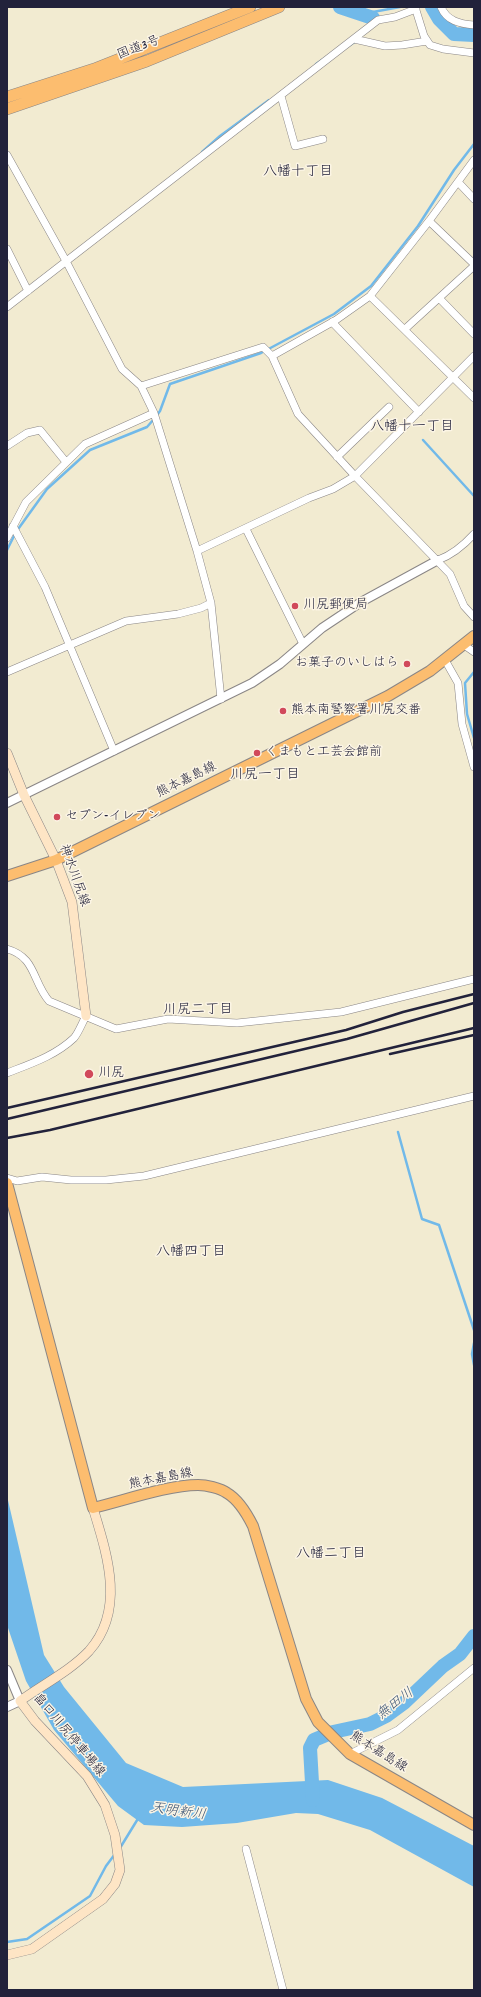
<!DOCTYPE html>
<meta charset="utf-8">
<style>
body{margin:0}
#map{position:relative;width:481px;height:1997px;overflow:hidden;background:#f2ebd1;font-family:Dekko,sans-serif}
canvas{display:block}
.frame{position:absolute;inset:0;border:8px solid #22223b;pointer-events:none}
</style>
<div id="map">
<canvas width="481" height="1997"></canvas>
<div class="frame"></div>
</div>
<script>
const g = document.querySelector('canvas').getContext('2d');
g.lineJoin = 'round';
function fill(path, color) {
  g.fillStyle = color;
  g.fill(path, 'evenodd');
}
function stroke(path, color, width, dash) {
  g.strokeStyle = color;
  g.lineWidth = width;
  g.lineCap = dash ? 'butt' : 'round';
  g.setLineDash(dash || []);
  g.stroke(path);
}
function drawText(font, color, halo, rows, align = 'center') {
  g.font = font + ' Dekko,"Klee One",sans-serif';
  g.lineWidth = 3;
  g.setLineDash([]);
  g.textBaseline = 'middle';
  g.strokeStyle = halo;
  g.fillStyle = color;
  for (const [text, x, y, turn = 0] of rows) {
    g.save();
    g.translate(x, y);
    g.rotate((+turn || 0) * Math.PI / 180);
    g.textAlign = isNaN(turn) ? turn : align;
    if (halo) g.strokeText(text, 0, 0);
    g.fillText(text, 0, 0);
    g.restore();
  }
}
fill(new Path2D(`
 M 7,1496 L 44,1655 L 64,1687 L 126,1763 L 183,1787 L 328,1780 L 382,1798 L 474,1846 L 474,1887 L 370,1830 L 318,1814 L 296,1813 L 237,1823 L 182,1827 L 144,1825 L 118,1806 L 54,1730 L 26,1681 L 7,1625 Z`), '#71b9e9');
stroke(new Path2D(`
 M 368,24 L 373,18 L 362,14 L 400,7
 M 347,47 L 356,41
 M 316,64 L 325,58
 M 202,152 L 220,136 L 269,100
 M 157,415 L 160,411 L 170,384 L 261,353 L 334,314 L 371,286 L 418,226 L 454,170 L 474,144
 M 423,440 L 474,496
 M 7,550 L 16,532 L 47,489 L 90,450 L 147,427 L 154,419
 M 474,672 L 465,683 L 467,714 L 474,738
 M 398,1132 L 422,1219 L 439,1225 L 474,1330
 M 474,1343 L 472,1354 L 474,1365
 M 120,1848 L 139,1817
 M 7,1942 L 27,1939 L 90,1896 L 106,1866 L 115,1854`), '#71b9e9', 2.5);
stroke(new Path2D(`
 M 340,7 L 373,18
 M 432,7 L 439,19 L 454,34 L 474,35
 M 313,1800 L 310,1748 L 314,1740 L 333,1732 L 370,1724 L 386,1716 L 405,1702 L 443,1666 L 460,1654 L 474,1636`), '#71b9e9', 14);
const minor = new Path2D(`
 M 415,7 L 424,36 L 430,45 L 443,49 L 474,53
 M 441,7 C 447,21 460,24 474,25
 M 354,39 L 385,46 L 402,45 L 427,41
 M 281,96 L 295,146 L 323,139
 M 7,155 L 66,261 L 122,369 L 141,386 L 154,413 L 197,551 L 211,603 L 221,699
 M 458,182 L 474,199
 M 429,221 L 474,264
 M 7,249 L 28,291
 M 370,296 L 474,398
 M 439,298 L 474,334
 M 7,307 L 378,20 L 395,17 L 416,9
 M 332,322 L 419,412
 M 405,329 L 474,266
 M 272,356 L 336,320 L 370,296 L 429,221 L 474,160
 M 141,386 L 263,347 L 272,356 L 298,414 L 355,476 L 450,574 L 464,606 L 474,617
 M 7,446 L 27,433 L 40,430 L 66,462
 M 337,457 L 389,407
 M 13,526 L 45,587 L 114,751
 M 246,529 L 303,644
 M 7,538 L 26,502 L 85,444 L 154,413
 M 197,551 L 309,498 L 333,489 L 355,476 L 474,356
 M 438,560 C 452,555 464,545 474,534
 M 464,645 L 474,652
 M 445,660 L 458,683 L 462,724 L 474,767
 M 7,672 L 126,621 L 178,614 L 201,608 L 211,603
 M 7,949 C 36,957 32,981 49,1001 L 116,1029 L 168,1019 L 237,1023 L 341,1012 L 474,979
 M 7,1073 C 30,1064 55,1056 74,1038 C 79,1032 82,1023 86,1016
 M 7,1178 L 17,1181 L 42,1177 L 71,1180 L 106,1180 L 144,1176 L 474,1096
 M 350,1754 L 398,1730 L 474,1668
 M 246,1849 L 283,1990`);
const tertiary = new Path2D(`
 M 7,803 L 252,683 L 280,664 L 322,628 L 361,602 L 438,560
 M 7,1670 L 20,1701 L 7,1707`);
const secondary = new Path2D(`
 M 7,753 L 24,795 L 56,860 L 72,902 L 86,1016
 M 7,1955 L 32,1949 L 103,1899 L 115,1884 L 120,1870 L 115,1835 L 105,1805 L 87,1776 L 35,1721 L 20,1701 C 42,1685 70,1671 89,1651 C 126,1610 107,1554 93,1508`);
const primary = new Path2D(`
 M 7,876 L 56,860 L 388,696 L 430,671 L 474,636
 M 7,1183 L 93,1508 C 123,1501 168,1485 198,1485 C 206,1485 220,1488 227,1493 C 239,1500 247,1514 253,1526 L 306,1699 L 318,1722 L 350,1754 L 474,1825`);
const trunk = new Path2D(`
 M 7,97 L 94,69 L 250,7
 M 7,109 L 147,61 L 279,7`);
stroke(minor, '#8a8686', 8);
stroke(tertiary, '#8a8686', 10);
stroke(secondary, '#8a8686', 10);
stroke(primary, '#8a8686', 12);
stroke(trunk, '#8a8686', 12);
stroke(minor, '#fff', 7);
stroke(tertiary, '#fff', 8);
stroke(secondary, '#fee5c5', 9);
stroke(primary, '#fcbd6f', 10);
stroke(trunk, '#fcbd6f', 11);
stroke(new Path2D(`
 M 390,1054 L 474,1035
 M 7,1108 L 346,1030 L 403,1012 L 474,994
 M 7,1119 L 347,1039 L 474,1003
 M 7,1138 L 50,1130 L 474,1028`), '#22223b', 2.5);
for (const [x, y, r, color] of [
 [295,606,4,"#d1495b"],
 [407,664,4,"#d1495b"],
 [283,711,4,"#d1495b"],
 [257,753,4,"#d1495b"],
 [57,817,4,"#d1495b"],
 [89,1074,5,"#d1495b"]
]) {
  const dot = new Path2D();
  dot.arc(x, y, r, 0, 2 * Math.PI);
  g.fillStyle = color;
  g.fill(dot);
  stroke(dot, '#fcf5e5', 1.5);
}
drawText('13px', '#22223b', '#fcf5e5', [
 ["国道3号",139,49,-21],
 ["熊本嘉島線",187,781,-26],
 ["神水川尻線",73,876,70],
 ["熊本嘉島線",161,1480,-11],
 ["畠口川尻停車場線",68,1736,50],
 ["熊本嘉島線",378,1753,32]
]);
drawText('13px', '#22223b', '#fcf5e5', [
 ["川尻郵便局",303,606],
 ["お菓子のいしはら",399,664,"right"],
 ["熊本南警察署川尻交番",291,711],
 ["くまもと工芸会館前",265,753],
 ["セブン-イレブン",65,817],
 ["川尻",98,1074]
], 'left');
drawText('14px', '#22223b', '#fcf5e5', [
 ["八幡十丁目",298,173],
 ["八幡十一丁目",412,428],
 ["川尻一丁目",265,776],
 ["川尻二丁目",198,1011],
 ["八幡四丁目",191,1253],
 ["八幡二丁目",331,1555]
]);
drawText('italic 14px', '#3e5778', '#fcf5e5', [
 ["無田川",396,1705,-37],
 ["天明新川",178,1813,8]
]);
</script>
